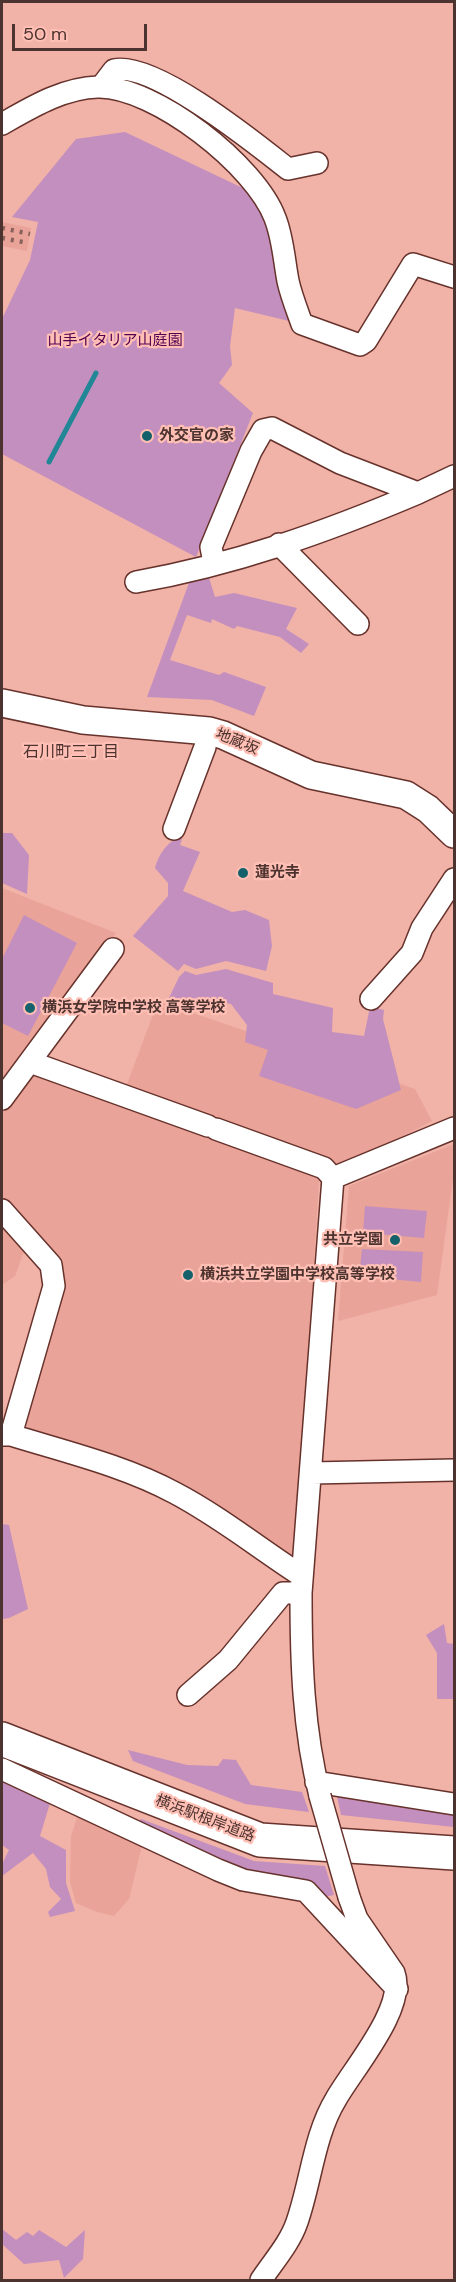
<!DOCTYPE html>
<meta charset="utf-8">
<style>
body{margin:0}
#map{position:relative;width:456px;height:2282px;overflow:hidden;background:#f1b2a8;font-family:"DM Sans",sans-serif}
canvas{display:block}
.frame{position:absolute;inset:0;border:3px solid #4d332f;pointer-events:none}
.scale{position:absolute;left:12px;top:24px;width:135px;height:27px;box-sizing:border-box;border:3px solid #4d332f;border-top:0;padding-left:8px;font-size:18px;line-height:21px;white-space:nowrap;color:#4d332f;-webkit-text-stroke:4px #ffbfb4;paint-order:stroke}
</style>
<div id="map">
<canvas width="456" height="2282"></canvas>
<div class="frame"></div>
<div class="scale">50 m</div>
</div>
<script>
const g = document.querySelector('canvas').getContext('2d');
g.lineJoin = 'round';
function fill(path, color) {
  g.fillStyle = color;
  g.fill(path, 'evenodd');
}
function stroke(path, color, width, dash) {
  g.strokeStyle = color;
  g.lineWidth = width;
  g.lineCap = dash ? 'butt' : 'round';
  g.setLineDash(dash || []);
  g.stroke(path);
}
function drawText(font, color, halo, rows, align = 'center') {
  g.font = font + ' "DM Sans","Noto Sans JP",sans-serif';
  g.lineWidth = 4.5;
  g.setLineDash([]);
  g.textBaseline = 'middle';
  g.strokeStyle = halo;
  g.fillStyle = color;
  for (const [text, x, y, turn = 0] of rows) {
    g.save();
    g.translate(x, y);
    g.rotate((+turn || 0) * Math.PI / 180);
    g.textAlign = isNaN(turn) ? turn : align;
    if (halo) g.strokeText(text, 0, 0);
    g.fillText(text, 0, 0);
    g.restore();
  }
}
fill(new Path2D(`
 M 2,222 L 31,228 L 27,251 L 2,246 Z
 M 2,888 L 116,933 L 2,1084 Z
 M 158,1001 L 415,1089 L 432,1121 L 319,1180 L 296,1553 L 292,1557 L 177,1483 L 32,1432 L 23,1421 L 63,1284 L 62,1265 L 45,1241 L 2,1196 L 2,1112 L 34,1070 L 120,1103 Z
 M 454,1144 L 454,1171 L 437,1295 L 338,1321 L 349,1186 Z
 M 2,1224 L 25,1249 L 15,1276 L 2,1285 Z
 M 79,1812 L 143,1841 L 129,1899 L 114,1916 L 97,1912 L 76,1903 L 70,1882 L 71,1836 Z`), '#eaa398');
fill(new Path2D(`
 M 125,132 L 249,191 L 266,221 L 289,321 L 235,308 L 230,346 L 232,365 L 219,383 L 253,413 L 196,557 L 2,454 L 2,319 L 30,260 L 38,222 L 12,217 L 76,139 Z
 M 209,578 L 215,597 L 234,593 L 297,608 L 286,629 L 309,644 L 301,653 L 280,637 L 237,626 L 234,629 L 212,619 L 211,623 L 187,615 L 170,660 L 219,675 L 224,672 L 266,687 L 254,716 L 212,700 L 147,697 L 190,580 Z
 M 2,833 L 12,833 L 29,855 L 27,894 L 2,883 Z
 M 178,838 L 182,839 L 180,845 L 200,852 L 183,891 L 232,912 L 245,910 L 269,920 L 272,946 L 266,971 L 226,961 L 196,969 L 184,964 L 178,971 L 133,936 L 168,896 L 168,883 L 155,868 C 158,856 166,843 178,838 Z
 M 24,915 L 77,943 L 28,1036 L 2,1023 L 2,959 Z
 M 226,969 L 273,983 L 273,994 L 333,1008 L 332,1032 L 364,1036 L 370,1007 L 384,1010 L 383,1019 L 401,1090 L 356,1109 L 259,1076 L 268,1050 L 245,1042 L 247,1025 L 231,1004 L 208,999 L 199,1010 L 169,998 L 179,977 L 185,971 L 196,975 Z
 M 365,1206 L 427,1211 L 424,1238 L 363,1233 Z
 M 362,1249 L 423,1252 L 421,1282 L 359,1276 Z
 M 2,1524 L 9,1525 L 28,1609 L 9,1618 L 2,1619 Z
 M 444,1624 L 447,1643 L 454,1644 L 454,1699 L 437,1699 L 437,1653 L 426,1635 Z
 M 128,1750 L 187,1765 L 218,1766 L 223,1759 L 236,1760 L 251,1785 L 302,1792 L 309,1812 L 245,1804 L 133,1761 Z
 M 2,1778 L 50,1803 L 40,1836 L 66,1850 L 66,1883 L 75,1911 L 50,1917 L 48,1912 L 61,1899 L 50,1887 L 46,1869 L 33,1853 L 2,1876 L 2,1864 L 9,1850 L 2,1845 Z
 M 336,1792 L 454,1811 L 454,1827 L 341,1815 Z
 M 141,1819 L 254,1861 L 325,1866 L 334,1895 L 324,1897 L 239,1873 L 136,1826 Z
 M 2,2229 L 16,2240 L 27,2232 L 33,2236 L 39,2230 L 66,2247 L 85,2230 L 83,2259 L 64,2278 L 59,2260 L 24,2264 L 2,2244 Z`), '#c38fbe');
stroke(new Path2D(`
 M 49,462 L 96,373`), '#218695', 5);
const minor = new Path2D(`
 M 101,87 L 114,70 C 154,61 255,143 288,169 L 317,163
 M 2,124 C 32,107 63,88 98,87 C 155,86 256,166 275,218 C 283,238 284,260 288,281 C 291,295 297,310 302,324 L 360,345 L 366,341 L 413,264 L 454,277
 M 279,544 L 358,624
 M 214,563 L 211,547 L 251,451 L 263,430 L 272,428 L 340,463 L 418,493 L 454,476
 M 136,582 C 233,565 326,532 418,493
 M 174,829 L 205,747
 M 371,999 L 412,953 L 422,928 L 454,879
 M 30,1062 L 208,1126
 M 2,1099 L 113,949
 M 216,1129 L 324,1168 L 333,1178 L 301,1593 C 301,1661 303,1729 320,1796
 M 333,1178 L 454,1128
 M 2,1210 L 51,1265 L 54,1286 L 11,1435
 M 2,1435 L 11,1435 C 66,1452 125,1466 175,1493 C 219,1516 260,1549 302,1576
 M 312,1473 L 454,1470
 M 188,1695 L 228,1660 L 283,1593 L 301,1593
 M 2,1769 L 218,1870 L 243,1880 L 306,1891 L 397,1989
 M 316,1782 L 454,1804
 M 261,2280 C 273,2262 290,2243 297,2222 C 311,2182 314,2135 336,2099 C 353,2069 407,2007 394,1973 L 357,1919 L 349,1897`);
const tertiary = new Path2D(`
 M 2,703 L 83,720 L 209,731 L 223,735 L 311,775 L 406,795 L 428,809 L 454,834`);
const primary = new Path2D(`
 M 2,1739 L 260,1840 L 454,1853`);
stroke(minor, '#66322b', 24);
stroke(tertiary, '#66322b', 30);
stroke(primary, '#66322b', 36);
stroke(minor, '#fff', 21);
stroke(tertiary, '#fff', 27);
stroke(primary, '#fff', 33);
stroke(new Path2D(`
 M 2,228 L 30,234
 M 2,238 L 28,243`), '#89615b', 4.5, [3, 6]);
const minorBridge = new Path2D(`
 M 320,1796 L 349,1897`);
stroke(minorBridge, '#66322b', 24, []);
stroke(minorBridge, '#fff', 21);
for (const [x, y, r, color] of [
 [147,436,6,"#14616c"],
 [243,873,6,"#14616c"],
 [30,1008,6,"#14616c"],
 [395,1240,6,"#14616c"],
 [188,1275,6,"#14616c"]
]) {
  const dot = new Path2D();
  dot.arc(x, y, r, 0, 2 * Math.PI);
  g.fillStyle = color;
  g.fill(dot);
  stroke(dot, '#ffbfb4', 2);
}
drawText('15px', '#530051', '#ffbfb4', [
 ["山手イタリア山庭園",115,341]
]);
drawText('bold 15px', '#4d332f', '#ffbfb4', [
 ["外交官の家",159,436],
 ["蓮光寺",255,873],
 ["横浜女学院中学校 高等学校",42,1008],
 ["共立学園",383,1240,"right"],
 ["横浜共立学園中学校高等学校",200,1275]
], 'left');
drawText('15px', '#4d332f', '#ffbfb4', [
 ["地蔵坂",237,742,22],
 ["横浜駅根岸道路",205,1819,21]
]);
drawText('16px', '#4d332f', '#ffbfb4', [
 ["石川町三丁目",71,753]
]);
</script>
